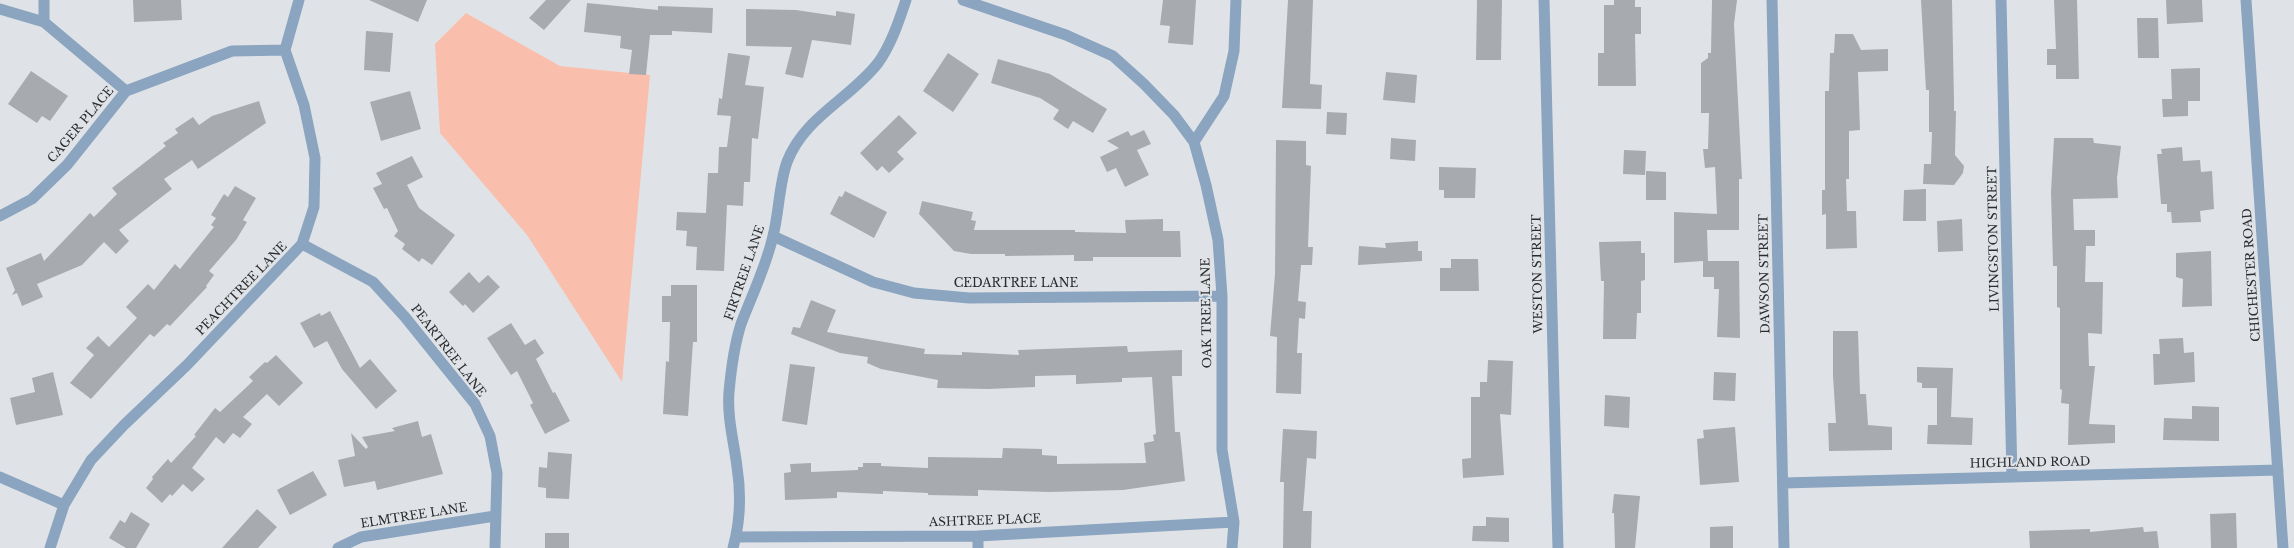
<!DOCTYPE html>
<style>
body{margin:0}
canvas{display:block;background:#dfe3e7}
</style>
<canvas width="2294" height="548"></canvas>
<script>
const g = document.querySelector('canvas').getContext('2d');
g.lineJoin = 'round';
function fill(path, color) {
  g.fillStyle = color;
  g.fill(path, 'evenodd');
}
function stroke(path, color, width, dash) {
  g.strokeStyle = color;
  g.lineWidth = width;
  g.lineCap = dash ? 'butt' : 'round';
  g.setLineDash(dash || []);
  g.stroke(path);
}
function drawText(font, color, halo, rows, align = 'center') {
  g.font = font + ' "Libre Baskerville",serif';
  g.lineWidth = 4;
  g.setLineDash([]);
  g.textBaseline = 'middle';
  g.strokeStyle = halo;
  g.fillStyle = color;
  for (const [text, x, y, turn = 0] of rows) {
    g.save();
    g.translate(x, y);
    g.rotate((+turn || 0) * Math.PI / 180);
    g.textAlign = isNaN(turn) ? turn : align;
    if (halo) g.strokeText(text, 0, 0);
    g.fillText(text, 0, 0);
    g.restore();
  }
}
fill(new Path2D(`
 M 466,13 L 560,66 L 650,75 L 622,382 L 527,235 L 440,133 L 435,44 Z`), '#fabfac');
fill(new Path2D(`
 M 133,0 L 181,0 L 182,20 L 134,22 Z
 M 369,0 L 427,0 L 418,22 Z
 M 546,0 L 571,0 L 544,30 L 529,18 Z
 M 1163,0 L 1196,0 L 1193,45 L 1168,43 L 1170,26 L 1160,25 Z
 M 1288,0 L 1313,0 L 1310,84 L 1322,85 L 1321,109 L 1282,108 Z
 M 1477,0 L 1502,0 L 1501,60 L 1476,60 Z
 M 1614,0 L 1635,0 L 1635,7 L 1641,7 L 1641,34 L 1635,34 L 1636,86 L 1598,86 L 1598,53 L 1604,53 L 1604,5 L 1614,5 Z
 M 1712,0 L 1737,0 L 1734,24 L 1742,179 L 1739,179 L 1739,230 L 1707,230 L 1708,261 L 1739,261 L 1740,338 L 1717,337 L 1719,289 L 1714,289 L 1714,277 L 1703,277 L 1703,261 L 1674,263 L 1674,212 L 1717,214 L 1715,167 L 1705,168 L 1703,149 L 1708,149 L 1709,113 L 1701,113 L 1701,63 L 1708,58 L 1708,53 L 1711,53 Z
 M 1921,0 L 1952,0 L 1954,101 L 1954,111 L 1956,111 L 1955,155 L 1964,166 L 1963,173 L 1954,185 L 1923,184 L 1924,164 L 1931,164 L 1932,132 L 1929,132 L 1929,90 L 1926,90 Z
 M 2054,0 L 2077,0 L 2079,79 L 2056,79 L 2056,65 L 2047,65 L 2047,49 L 2056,49 Z
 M 2166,0 L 2202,0 L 2203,22 L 2167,24 Z
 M 587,3 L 658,10 L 658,6 L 713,8 L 712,33 L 672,31 L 672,35 L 650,35 L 646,75 L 629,74 L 632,50 L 620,48 L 621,36 L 584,32 Z
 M 746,9 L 796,10 L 836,16 L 836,11 L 855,14 L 851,45 L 812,40 L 803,78 L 785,74 L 792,47 L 746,46 Z
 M 2137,18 L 2158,18 L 2159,58 L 2138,58 Z
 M 366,31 L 393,33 L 390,72 L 364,70 Z
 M 1835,34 L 1853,34 L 1861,50 L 1888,49 L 1888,71 L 1858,72 L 1860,130 L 1849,131 L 1849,179 L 1846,179 L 1847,211 L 1856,211 L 1857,248 L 1826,249 L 1826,214 L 1822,215 L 1822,190 L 1825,190 L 1825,91 L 1829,91 L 1830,53 L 1834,53 Z
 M 728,53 L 750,56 L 745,85 L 764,87 L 758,139 L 752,138 L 750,182 L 744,182 L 743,206 L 727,205 L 724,271 L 696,270 L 697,247 L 686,246 L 687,231 L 676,230 L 677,212 L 706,213 L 708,173 L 718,173 L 719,147 L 727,147 L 731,116 L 717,115 L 719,98 L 722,99 Z
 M 948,53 L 979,74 L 953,112 L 923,91 Z
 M 998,59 L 1050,74 L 1107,109 L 1093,133 L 1073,121 L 1068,129 L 1053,119 L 1059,110 L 1040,98 L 991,83 Z
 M 2200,68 L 2200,101 L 2188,101 L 2188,116 L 2163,117 L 2162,99 L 2172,99 L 2171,69 Z
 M 31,71 L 68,96 L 50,121 L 42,116 L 37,123 L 8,104 Z
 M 1386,72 L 1417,75 L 1415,103 L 1383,100 Z
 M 410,91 L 421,129 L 381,141 L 370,102 Z
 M 259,101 L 266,123 L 198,169 L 192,160 L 164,179 L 172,189 L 119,230 L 129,241 L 116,254 L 104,242 L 82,265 L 37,284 L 43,297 L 22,306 L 17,293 L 12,295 L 15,290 L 6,268 L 41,253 L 44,261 L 90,213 L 94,217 L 117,194 L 112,188 L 166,146 L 163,143 L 178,133 L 175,129 L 193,117 L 199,125 L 212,116 Z
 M 1327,112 L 1347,113 L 1346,135 L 1326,134 Z
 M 899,115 L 917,133 L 897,152 L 904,159 L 889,173 L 882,166 L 877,171 L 860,153 Z
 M 1144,130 L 1151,144 L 1137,150 L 1149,175 L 1125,187 L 1116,168 L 1107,172 L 1100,157 L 1119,148 L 1107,141 L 1128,131 L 1131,136 Z
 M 1391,138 L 1416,140 L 1415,161 L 1390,159 Z
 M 2054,138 L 2093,138 L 2094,143 L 2121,146 L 2117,178 L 2118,198 L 2073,199 L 2074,230 L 2095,230 L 2095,246 L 2086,246 L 2085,282 L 2103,282 L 2102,334 L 2088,333 L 2089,366 L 2095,366 L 2089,424 L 2115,425 L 2115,443 L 2068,445 L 2069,404 L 2061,403 L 2062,390 L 2060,389 L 2060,308 L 2057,307 L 2057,266 L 2053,266 L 2051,192 Z
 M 1276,140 L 1306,141 L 1306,165 L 1311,166 L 1308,247 L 1313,247 L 1312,265 L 1301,265 L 1298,301 L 1306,302 L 1305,319 L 1299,318 L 1297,353 L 1302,353 L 1301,394 L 1276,393 L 1277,337 L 1270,336 L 1275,274 Z
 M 2182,147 L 2183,161 L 2200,160 L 2201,172 L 2212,171 L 2214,209 L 2200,211 L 2201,222 L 2172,223 L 2171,212 L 2167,212 L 2167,204 L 2161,204 L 2157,154 L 2162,154 L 2161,149 Z
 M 1624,150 L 1646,151 L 1645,175 L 1623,174 Z
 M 412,156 L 423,177 L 407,185 L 419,208 L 455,235 L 432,265 L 422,258 L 419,262 L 402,249 L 405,244 L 394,236 L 398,231 L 387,208 L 384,209 L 373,188 L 382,184 L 376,173 Z
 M 1439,167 L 1476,168 L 1475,198 L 1444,198 L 1444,190 L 1439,190 Z
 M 1646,171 L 1666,172 L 1666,200 L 1646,200 Z
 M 235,186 L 256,198 L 243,220 L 247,222 L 236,240 L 209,271 L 214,275 L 206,286 L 207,287 L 170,326 L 167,324 L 154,337 L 150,334 L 91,399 L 70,383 L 94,355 L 86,348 L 98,336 L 109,347 L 137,318 L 126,307 L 148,284 L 154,290 L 175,264 L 180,269 L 214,227 L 211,225 L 216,218 L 211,215 L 224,194 L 228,197 Z
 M 1926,189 L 1926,221 L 1903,221 L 1904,190 Z
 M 845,191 L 887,212 L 874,238 L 830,214 L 839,196 L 842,197 Z
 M 922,201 L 973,212 L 971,220 L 976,221 L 974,230 L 1075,230 L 1075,232 L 1126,233 L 1125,220 L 1163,219 L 1163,231 L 1180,231 L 1181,257 L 1093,257 L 1093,261 L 1074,261 L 1074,255 L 1005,256 L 1005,254 L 971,254 L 954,251 L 919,214 Z
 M 1962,219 L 1963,251 L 1938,252 L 1937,221 Z
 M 1418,241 L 1418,251 L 1422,251 L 1422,261 L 1358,265 L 1359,246 L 1386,248 L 1385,243 Z
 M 1641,241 L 1641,253 L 1645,253 L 1645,280 L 1641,281 L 1641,313 L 1637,313 L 1636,339 L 1603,339 L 1604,281 L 1601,281 L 1599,242 Z
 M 2211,251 L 2212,306 L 2182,307 L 2183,279 L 2176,277 L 2176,253 Z
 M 1451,259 L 1478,259 L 1479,291 L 1440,291 L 1440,268 L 1451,268 Z
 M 469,272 L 479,283 L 488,275 L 500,287 L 473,313 L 465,304 L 463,306 L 449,292 Z
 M 671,285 L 697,285 L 697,342 L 693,342 L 688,416 L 663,414 L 666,361 L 669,362 L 670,322 L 662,322 L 662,296 L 671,296 Z
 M 811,300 L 836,310 L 827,332 L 925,349 L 924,354 L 962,355 L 962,352 L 1019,355 L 1018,350 L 1127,346 L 1128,352 L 1182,350 L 1182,376 L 1172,376 L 1175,432 L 1180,432 L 1185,481 L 1123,490 L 1050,492 L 978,490 L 978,496 L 928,495 L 928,493 L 883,491 L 883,494 L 837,492 L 837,498 L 785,500 L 784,473 L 791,472 L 790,464 L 811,463 L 811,472 L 858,470 L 858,467 L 863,467 L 863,463 L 881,463 L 881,466 L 928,468 L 928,457 L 1002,458 L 1003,448 L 1042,449 L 1042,455 L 1057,456 L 1057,464 L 1146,463 L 1144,443 L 1154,441 L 1153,435 L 1156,434 L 1152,377 L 1122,378 L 1122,382 L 1076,384 L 1076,375 L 1035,376 L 1035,387 L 988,389 L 937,388 L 938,380 L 881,369 L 867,363 L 868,357 L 840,353 L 791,334 L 793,327 L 800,328 Z
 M 330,311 L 360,368 L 370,359 L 397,391 L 376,409 L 342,369 L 327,341 L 314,348 L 300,323 L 320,313 L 321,316 Z
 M 511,323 L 525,345 L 535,339 L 544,353 L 536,359 L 553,393 L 555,392 L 570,421 L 545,434 L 530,405 L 533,403 L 517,371 L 511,375 L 487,338 Z
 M 1833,331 L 1858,331 L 1860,394 L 1866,394 L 1868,425 L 1892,427 L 1892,450 L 1829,451 L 1828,423 L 1836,423 L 1833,376 Z
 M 2183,338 L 2184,353 L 2194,352 L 2195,382 L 2154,385 L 2153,354 L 2160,354 L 2159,339 Z
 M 276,355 L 303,383 L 279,406 L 267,394 L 243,417 L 252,424 L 240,438 L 233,433 L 224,444 L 216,437 L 192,468 L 205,479 L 192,492 L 183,484 L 172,496 L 170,494 L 162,503 L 146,488 L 153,479 L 152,477 L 168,459 L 171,463 L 196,436 L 194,435 L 215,408 L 220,412 L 253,381 L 249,377 L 265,362 L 267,363 Z
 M 1488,360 L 1513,361 L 1511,415 L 1500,414 L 1504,475 L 1463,478 L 1462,459 L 1471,458 L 1471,397 L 1480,397 L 1480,382 L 1487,382 Z
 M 790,364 L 815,367 L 807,425 L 782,421 Z
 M 1917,367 L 1953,368 L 1951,417 L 1973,418 L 1972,445 L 1927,444 L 1928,425 L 1937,425 L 1937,388 L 1922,388 L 1922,383 L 1917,382 Z
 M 53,372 L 63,415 L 16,425 L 10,398 L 35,392 L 32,378 Z
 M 1714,372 L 1736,373 L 1735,401 L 1713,400 Z
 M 1605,395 L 1630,397 L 1629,428 L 1604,426 Z
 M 2192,406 L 2219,407 L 2219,441 L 2163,440 L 2164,418 L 2192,419 Z
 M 418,421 L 422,437 L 431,434 L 443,474 L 377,490 L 375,481 L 344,487 L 338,460 L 355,456 L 351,433 L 366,449 L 368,447 L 362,437 L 395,431 L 392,428 Z
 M 1735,427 L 1739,482 L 1700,485 L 1697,439 L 1704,438 L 1703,430 Z
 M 1283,429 L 1317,431 L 1316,459 L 1307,458 L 1303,511 L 1312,511 L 1311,548 L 1283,548 L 1284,482 L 1280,482 Z
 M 548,452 L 572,454 L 569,499 L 546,498 L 546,488 L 538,487 L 539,467 L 547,468 Z
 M 313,471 L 327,495 L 290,515 L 277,490 Z
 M 1614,494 L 1640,496 L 1635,548 L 1615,548 L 1614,513 L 1612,513 Z
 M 257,509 L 277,527 L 258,548 L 222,548 Z
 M 131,512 L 150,524 L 136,548 L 126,548 L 109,538 L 120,520 L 125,523 Z
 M 2236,513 L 2237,548 L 2211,548 L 2210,514 Z
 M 1486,517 L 1509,518 L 1509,542 L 1472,541 L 1473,526 L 1486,526 Z
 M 1733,526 L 1733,548 L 1710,548 L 1710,527 Z
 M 2143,527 L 2144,532 L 2157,531 L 2159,548 L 2030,548 L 2029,531 L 2090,529 L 2090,532 Z
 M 545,533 L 569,533 L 569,548 L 545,548 Z`), '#a7abaf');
stroke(new Path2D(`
 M 963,0 L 1066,35 L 1113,56 L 1144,84 L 1174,115 L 1194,142 L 1206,185 L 1218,240 L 1222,296 L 1222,450 L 1234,522 L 1232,548
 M 1544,0 L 1558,548
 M 1772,0 L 1784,548
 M 2001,0 L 2012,477
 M 2246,0 L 2283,548
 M 0,9 L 44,22 L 126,91
 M 44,22 L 44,0
 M 1194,142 L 1224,96 L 1234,51 L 1236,0
 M 0,216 L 32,199 L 67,165 L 126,91 L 232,51 L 285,50
 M 773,236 L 873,282 L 914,293 L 969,298 L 1222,296
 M 302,244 L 373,282 L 405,317 L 475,404 L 490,436 L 497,473 L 495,548
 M 0,477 L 64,505
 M 1783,483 L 2278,470
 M 736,537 L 978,536 L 1234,522
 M 50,548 L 64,505 L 91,460 L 124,425 L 187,365 L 302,244 L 314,207 L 315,158 L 304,105 L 285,50 L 299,0
 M 338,548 L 361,537 L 495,516
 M 733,548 C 740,523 741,493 737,467 C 734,442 727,418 729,392 C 731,370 734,346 741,324 C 752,295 766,267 773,236 C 779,213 779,184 787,162 C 804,117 850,99 878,63 C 891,45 899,21 906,0
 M 978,548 L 978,536`), '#8ba4bf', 11);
drawText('12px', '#2a2c2d', '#dfe3e7', [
 ["CAGER PLACE",81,125,-50],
 ["LIVINGSTON STREET",1994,239,-91],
 ["FIRTREE LANE",745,273,-71],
 ["WESTON STREET",1538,274,-91],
 ["DAWSON STREET",1765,274,-91],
 ["CHICHESTER ROAD",2252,275,-94],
 ["CEDARTREE LANE",1016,284],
 ["PEACHTREE LANE",242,289,-46],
 ["OAK TREE LANE",1207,313,-91],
 ["PEARTREE LANE",448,351,52],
 ["HIGHLAND ROAD",2030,463,-1],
 ["ELMTREE LANE",414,516,-9],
 ["ASHTREE PLACE",985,521,-2]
]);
</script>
